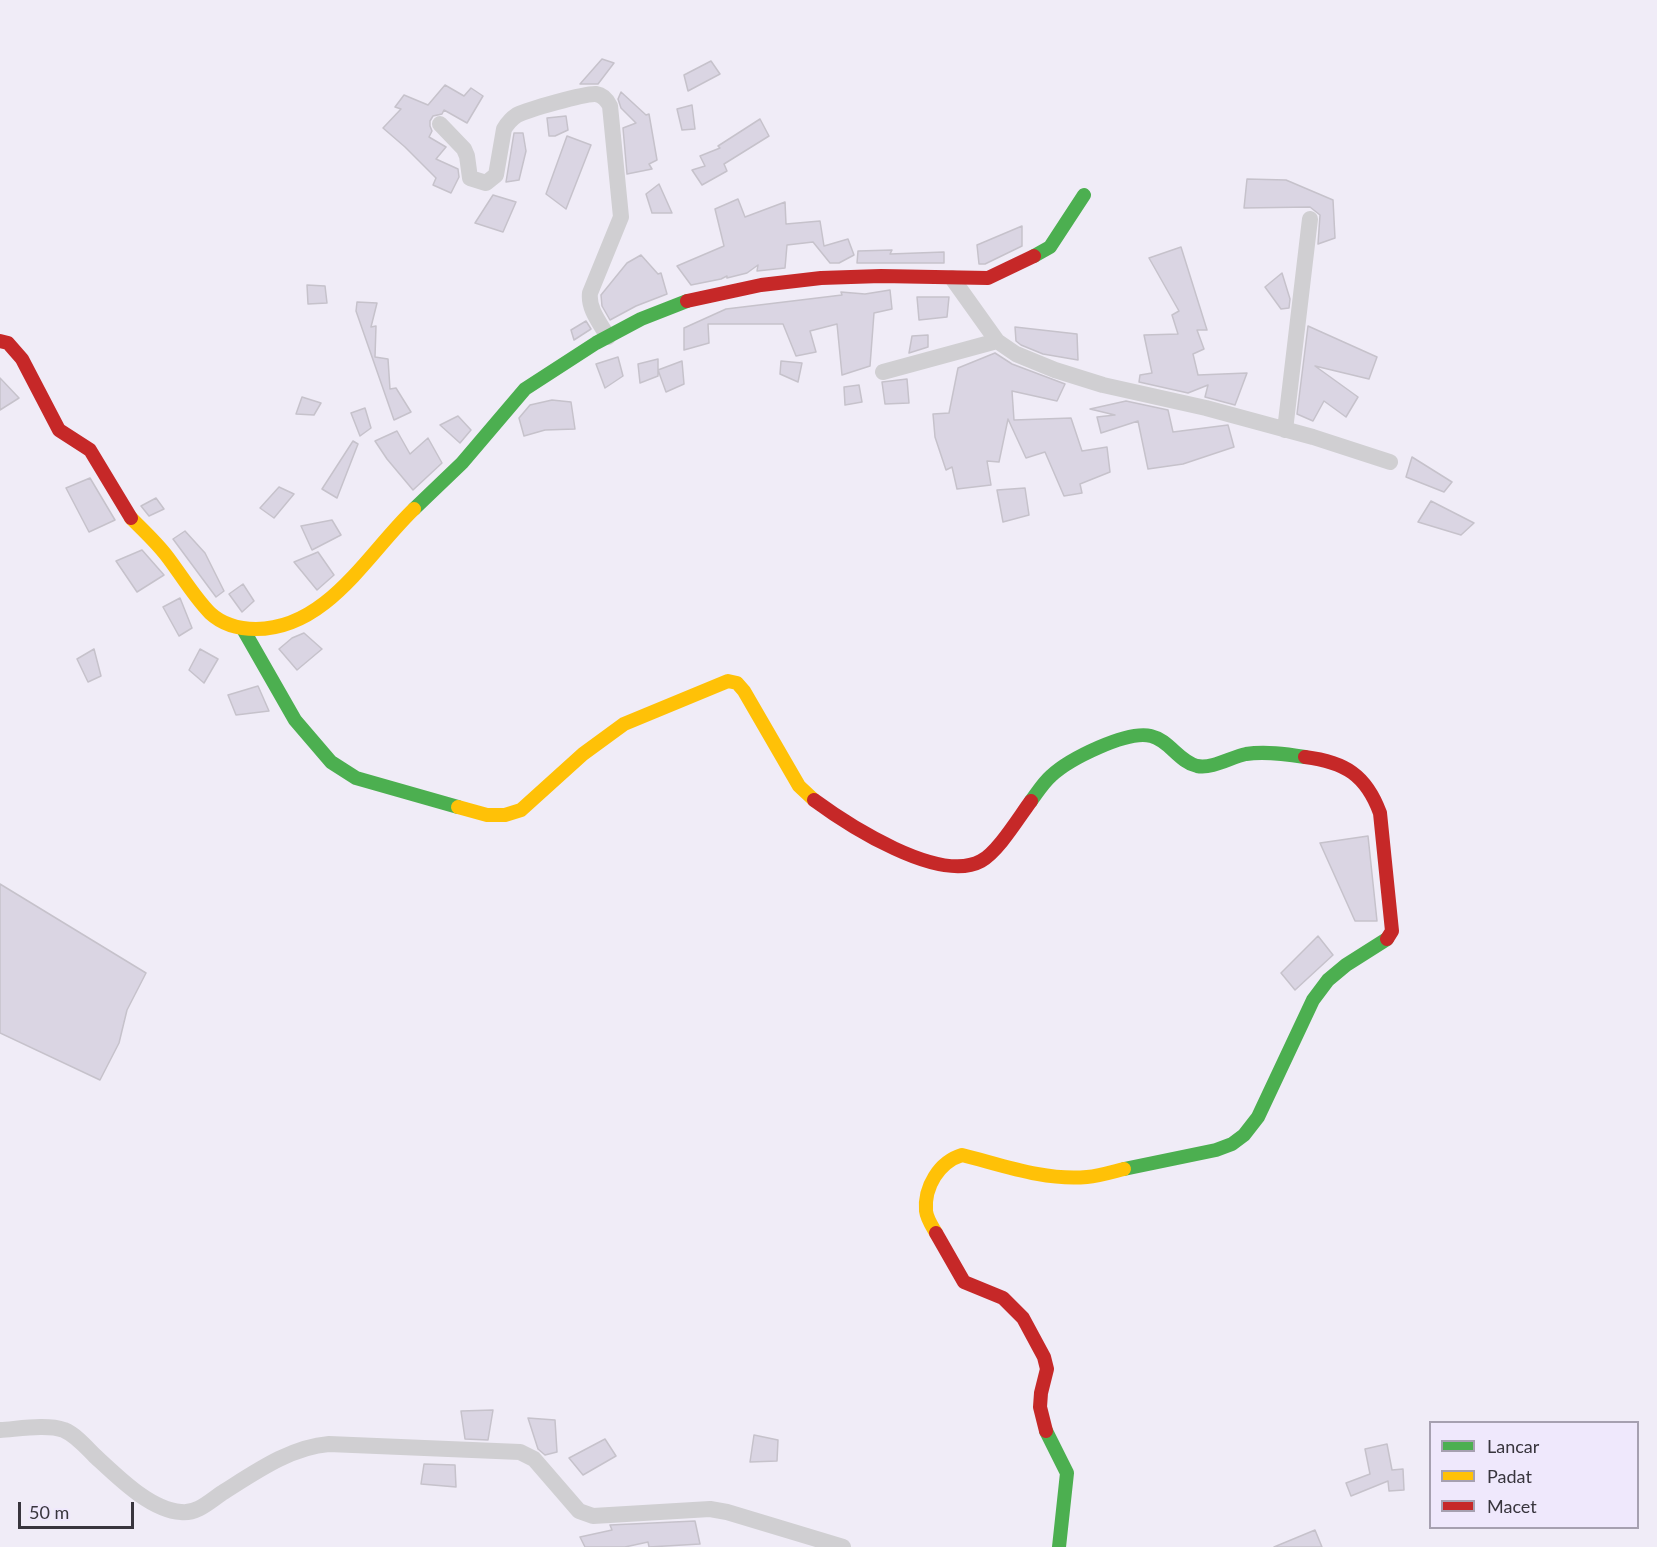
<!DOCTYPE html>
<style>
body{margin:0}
#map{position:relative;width:1657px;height:1547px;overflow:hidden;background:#f0ecf7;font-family:Lato,sans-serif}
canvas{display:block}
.legend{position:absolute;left:1429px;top:1421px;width:210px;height:108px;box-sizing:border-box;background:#efe8fc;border:2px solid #a6a0b0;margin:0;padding:8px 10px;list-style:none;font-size:18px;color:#38353d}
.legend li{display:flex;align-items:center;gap:12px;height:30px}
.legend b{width:30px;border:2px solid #a6a0b0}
.scale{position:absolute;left:18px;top:1502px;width:116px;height:27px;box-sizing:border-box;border:3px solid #38353d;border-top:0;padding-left:8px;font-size:18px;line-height:21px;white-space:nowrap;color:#38353d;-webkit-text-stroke:4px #efe8fc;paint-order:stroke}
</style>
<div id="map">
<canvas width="1657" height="1547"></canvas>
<ul class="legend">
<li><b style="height:8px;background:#4caf50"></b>Lancar</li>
<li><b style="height:8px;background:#ffc107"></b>Padat</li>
<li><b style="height:8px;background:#c62828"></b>Macet</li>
</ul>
<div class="scale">50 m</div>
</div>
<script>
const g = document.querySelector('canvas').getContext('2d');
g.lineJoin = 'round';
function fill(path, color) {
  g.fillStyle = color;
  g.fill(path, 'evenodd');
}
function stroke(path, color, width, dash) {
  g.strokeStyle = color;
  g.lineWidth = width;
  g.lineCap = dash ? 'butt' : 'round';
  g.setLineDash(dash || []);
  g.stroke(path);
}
const building = new Path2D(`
 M 602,59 L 614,63 L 598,84 L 580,84 Z
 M 711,61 L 720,74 L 688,91 L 684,75 Z
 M 445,85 L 464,96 L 471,88 L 483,96 L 467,123 L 444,110 L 442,114 L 433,116 L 430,121 L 430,126 L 432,131 L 429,137 L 446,147 L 436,159 L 458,169 L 459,177 L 451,193 L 433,185 L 436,178 L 405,147 L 383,128 L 401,109 L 395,107 L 404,95 L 428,105 Z
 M 621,92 L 646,115 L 649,114 L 657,160 L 649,164 L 652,169 L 627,174 L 623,128 L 636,123 L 621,108 L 618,99 Z
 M 692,105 L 695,129 L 682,130 L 677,109 Z
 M 566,116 L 568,130 L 555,136 L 549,136 L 547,118 Z
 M 760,119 L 769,136 L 724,164 L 727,171 L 702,185 L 692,170 L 705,166 L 700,156 L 720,148 L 718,146 Z
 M 514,133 L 523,133 L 526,151 L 519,180 L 506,182 Z
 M 567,136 L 591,145 L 566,209 L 546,194 Z
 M 1247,179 L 1286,180 L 1333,200 L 1335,238 L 1318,244 L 1320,215 L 1310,207 L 1244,208 Z
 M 659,184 L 672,213 L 652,213 L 646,194 Z
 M 493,195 L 516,202 L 503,232 L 475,223 Z
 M 738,199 L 745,217 L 785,202 L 786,224 L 820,221 L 824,246 L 848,239 L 854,255 L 839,263 L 830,263 L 813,242 L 787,245 L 785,268 L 757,271 L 758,265 L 747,273 L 727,278 L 727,276 L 721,279 L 691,285 L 677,266 L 724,246 L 715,209 Z
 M 1022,226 L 1022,246 L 985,264 L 979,264 L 977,245 Z
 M 1181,247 L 1207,330 L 1197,330 L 1204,349 L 1193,354 L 1198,375 L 1247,373 L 1235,405 L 1205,397 L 1208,385 L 1188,393 L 1139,382 L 1140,375 L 1152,373 L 1144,335 L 1178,334 L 1172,315 L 1179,311 L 1149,258 Z
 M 892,250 L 890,254 L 944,252 L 944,263 L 857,263 L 858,251 Z
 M 641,255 L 658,274 L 661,273 L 667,294 L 636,306 L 610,320 L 602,306 L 601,295 L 627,263 Z
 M 1282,273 L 1290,299 L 1289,308 L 1281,309 L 1265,287 Z
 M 307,285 L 325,286 L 327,303 L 308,304 Z
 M 890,290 L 892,309 L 874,313 L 870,366 L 842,375 L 837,324 L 810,331 L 816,352 L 796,356 L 783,324 L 708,324 L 709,343 L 684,350 L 684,328 L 726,309 L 842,295 L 841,292 L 865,294 Z
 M 917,297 L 949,297 L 947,317 L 919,320 Z
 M 357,302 L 377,303 L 371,327 L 376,326 L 375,357 L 388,359 L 390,389 L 396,388 L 411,412 L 394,420 L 356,311 Z
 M 586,321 L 591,329 L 574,340 L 571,330 Z
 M 1308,326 L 1377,357 L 1369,379 L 1315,366 L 1358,397 L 1346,417 L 1324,401 L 1313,421 L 1297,414 Z
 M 1015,327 L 1077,334 L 1078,360 L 1043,354 L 1021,345 L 1016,341 Z
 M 928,335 L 928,347 L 909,353 L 912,336 Z
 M 995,353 L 1012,364 L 1065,384 L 1057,401 L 1012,391 L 1014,420 L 1071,418 L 1082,451 L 1107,447 L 1110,472 L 1080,484 L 1082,493 L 1064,496 L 1045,452 L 1026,458 L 1008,419 L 999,462 L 987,461 L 991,485 L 957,489 L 952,467 L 946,470 L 935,437 L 933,414 L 949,413 L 958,368 Z
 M 618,357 L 623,376 L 605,388 L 596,364 Z
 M 658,359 L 658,376 L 640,383 L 638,364 Z
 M 682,361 L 684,384 L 666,392 L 658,370 Z
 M 781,361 L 802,363 L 798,382 L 780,374 Z
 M 0,378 L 19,398 L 0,410 Z
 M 907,379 L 909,403 L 885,404 L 882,382 Z
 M 859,385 L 862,402 L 845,405 L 844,387 Z
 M 302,397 L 321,403 L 314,415 L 296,414 Z
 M 552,400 L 571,402 L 575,429 L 545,430 L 524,436 L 519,418 L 530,405 Z
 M 1126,401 L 1168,410 L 1173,432 L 1228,425 L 1234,447 L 1183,464 L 1148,469 L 1138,421 L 1101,433 L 1097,417 L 1115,415 L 1090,409 Z
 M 365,408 L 371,428 L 360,436 L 351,413 Z
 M 458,416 L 471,430 L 460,443 L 440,425 Z
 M 397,431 L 410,454 L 428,438 L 442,463 L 413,490 L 387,459 L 375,441 Z
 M 353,441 L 358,444 L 337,498 L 322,489 Z
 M 1412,457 L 1452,482 L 1444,492 L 1406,477 Z
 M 90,478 L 115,520 L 89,532 L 66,488 Z
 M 279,487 L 294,494 L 274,518 L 260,508 Z
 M 1025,488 L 1029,515 L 1003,522 L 997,490 Z
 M 156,498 L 164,509 L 149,516 L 141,506 Z
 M 1431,501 L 1474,523 L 1461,535 L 1418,522 Z
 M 332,520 L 341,535 L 312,550 L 301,526 Z
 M 185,531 L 205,553 L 224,591 L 216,597 L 173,539 Z
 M 142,550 L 164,575 L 137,592 L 116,561 Z
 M 318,552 L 334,575 L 317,590 L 294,562 Z
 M 243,584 L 254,601 L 242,612 L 229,594 Z
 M 180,598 L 192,628 L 179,636 L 163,607 Z
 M 304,633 L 322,649 L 297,670 L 279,649 L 292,638 Z
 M 94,649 L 101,676 L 88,682 L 77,659 Z
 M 200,649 L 218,659 L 204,683 L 189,670 Z
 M 258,686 L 269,711 L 236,715 L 228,695 Z
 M 1368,836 L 1377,921 L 1355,921 L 1320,843 Z
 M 0,884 L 146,973 L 127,1010 L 119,1043 L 100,1080 L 0,1033 Z
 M 1318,936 L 1333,955 L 1295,990 L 1281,973 Z
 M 493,1410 L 488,1440 L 465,1439 L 461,1411 Z
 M 528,1418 L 555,1420 L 557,1452 L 545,1455 L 538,1449 Z
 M 754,1435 L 778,1440 L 777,1461 L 750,1462 Z
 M 605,1439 L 616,1456 L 583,1475 L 569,1458 Z
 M 1387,1444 L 1392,1470 L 1403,1469 L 1404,1490 L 1389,1491 L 1388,1481 L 1351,1496 L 1346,1483 L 1370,1474 L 1365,1449 Z
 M 424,1464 L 455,1465 L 456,1487 L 421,1484 Z
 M 695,1521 L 700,1544 L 649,1547 L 648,1542 L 625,1547 L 585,1547 L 580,1537 L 612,1530 L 610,1525 Z
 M 1315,1530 L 1322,1547 L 1274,1547 Z`);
fill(building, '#dad5e3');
stroke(building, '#c6c2cb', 1.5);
stroke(new Path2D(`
 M 440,124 L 464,149 L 467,156 L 470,178 L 486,183 L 496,175 L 504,129 C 507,124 511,119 517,115 C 527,110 585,93 596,94 C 603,95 607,100 610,106 L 621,217 L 590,293 C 588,309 600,323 608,337
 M 952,278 L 997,341 L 1016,354 L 1055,370 L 1103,385 L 1206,408 L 1313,437 L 1390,462
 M 883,372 L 997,341
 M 1285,430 L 1310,219
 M 0,1430 C 18,1429 47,1424 64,1430 C 76,1435 86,1447 95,1456 C 118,1477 150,1510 181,1512 C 197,1514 210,1501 222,1493 C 254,1473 290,1447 329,1444 L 520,1452 L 534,1459 L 579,1511 L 593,1516 L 710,1509 L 727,1512 L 843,1547`), '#d0cfd2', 16);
stroke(new Path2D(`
 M 1034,256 L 1050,247 L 1084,195
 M 414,509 L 462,463 L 525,389 L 596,343 L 641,319 L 687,301
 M 243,629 L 295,720 L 331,762 L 356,778 L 458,807
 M 1031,801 C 1037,793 1043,783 1051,776 C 1069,759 1127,730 1151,736 C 1169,740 1179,762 1197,766 C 1213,769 1231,757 1246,754 C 1265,751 1286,754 1305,757
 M 1124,1169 L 1216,1150 L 1232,1144 L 1244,1135 L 1258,1117 L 1313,1000 L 1328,980 L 1346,965 L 1387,939
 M 1046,1431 L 1067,1473 L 1059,1547`), '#4caf50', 14);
stroke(new Path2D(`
 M 131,518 C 143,530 156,542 166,555 C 180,573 194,597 210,613 C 223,625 239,629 256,629 C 327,629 368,553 414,509
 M 458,807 L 487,815 L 505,815 L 521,810 L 583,754 L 624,724 L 728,681 L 737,683 L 744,691 L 799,786 L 814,800
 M 936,1233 C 932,1226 927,1219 926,1211 C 924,1187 939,1162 962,1155 C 1002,1165 1045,1181 1087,1177 C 1099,1176 1112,1172 1124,1169`), '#ffc107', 14);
stroke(new Path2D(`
 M 687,301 L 761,285 L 821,278 L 881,276 L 988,278 L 1034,256
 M 0,341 L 8,343 L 22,359 L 59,430 L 90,450 L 131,518
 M 1305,757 C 1345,762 1366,775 1380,813 L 1392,931 L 1387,939
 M 814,800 C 848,825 939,884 981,861 C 998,852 1019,817 1031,801
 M 936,1233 L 964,1282 L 1003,1298 L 1023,1318 L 1044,1357 L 1047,1369 L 1041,1393 L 1040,1407 L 1046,1431`), '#c62828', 14);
</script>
